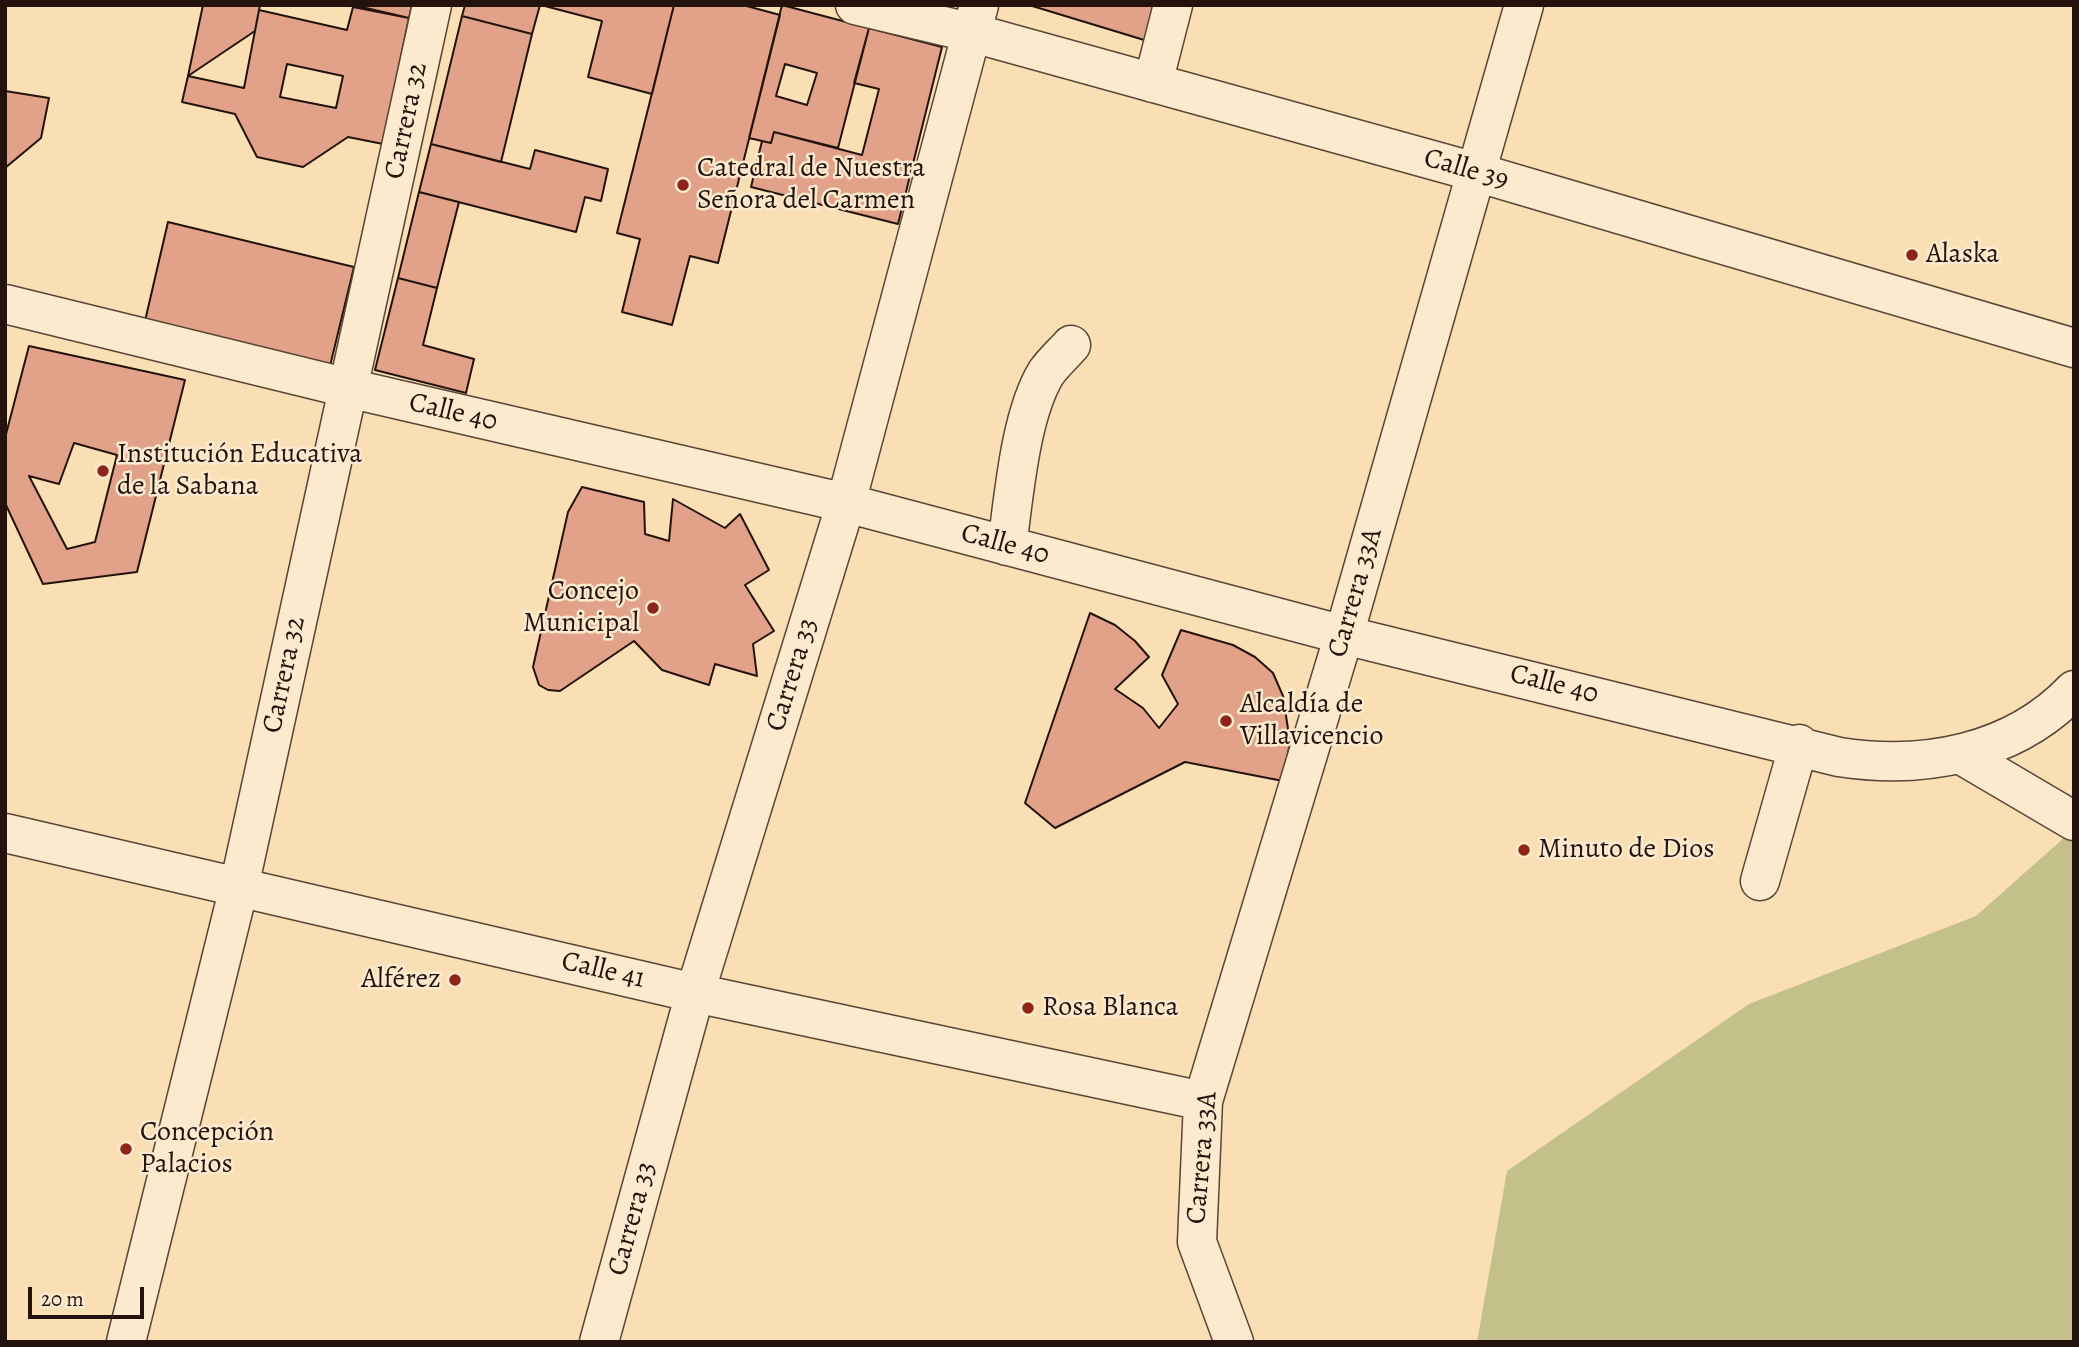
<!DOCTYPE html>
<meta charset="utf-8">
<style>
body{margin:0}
#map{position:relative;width:2079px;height:1347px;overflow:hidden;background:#fadfb5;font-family:Alegreya,serif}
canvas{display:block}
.frame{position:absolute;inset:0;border:7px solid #23130c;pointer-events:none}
.scale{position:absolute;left:28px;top:1287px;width:116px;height:32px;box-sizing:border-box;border:4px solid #23130c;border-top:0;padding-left:9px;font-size:21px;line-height:24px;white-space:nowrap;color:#23130c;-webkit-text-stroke:5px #fceacf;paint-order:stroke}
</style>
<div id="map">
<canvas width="2079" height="1347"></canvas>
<div class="frame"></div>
<div class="scale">20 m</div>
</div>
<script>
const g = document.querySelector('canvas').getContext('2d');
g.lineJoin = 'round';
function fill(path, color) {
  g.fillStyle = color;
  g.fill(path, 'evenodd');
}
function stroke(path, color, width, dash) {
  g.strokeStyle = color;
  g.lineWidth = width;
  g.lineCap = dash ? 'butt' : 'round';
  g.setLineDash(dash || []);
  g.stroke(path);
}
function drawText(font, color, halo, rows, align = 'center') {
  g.font = font + ' Alegreya,serif';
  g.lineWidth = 5;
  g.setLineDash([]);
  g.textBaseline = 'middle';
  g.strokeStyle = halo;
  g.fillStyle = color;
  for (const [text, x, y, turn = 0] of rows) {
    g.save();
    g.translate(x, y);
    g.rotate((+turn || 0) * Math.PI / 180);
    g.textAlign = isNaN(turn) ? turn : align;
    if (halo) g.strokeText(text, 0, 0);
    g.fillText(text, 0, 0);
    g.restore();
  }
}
fill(new Path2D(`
 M 2074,829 L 2074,1342 L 1477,1342 L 1507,1171 L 1749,1004 L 1976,916 Z`), '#c3c08a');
const building = new Path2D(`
 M 203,5 L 260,5 L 255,31 L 188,76 Z
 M 353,5 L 412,5 L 409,18 Z
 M 465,5 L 540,5 L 532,34 L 462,16 Z
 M 541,5 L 674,5 L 652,94 L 588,77 L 602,21 Z
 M 674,5 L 743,5 L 780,15 L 718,263 L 690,256 L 672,325 L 622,312 L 640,239 L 617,233 Z
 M 782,5 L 869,28 L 838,148 L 774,132 L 771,143 L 749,138 ZM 785,64 L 817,73 L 807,105 L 776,96 Z
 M 1029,5 L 1164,5 L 1154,43 Z
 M 353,7 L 409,18 L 383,144 L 348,137 L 303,167 L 257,157 L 235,114 L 182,102 L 188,76 L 244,88 L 259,10 L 347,30 ZM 287,64 L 343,76 L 336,108 L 280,97 Z
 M 462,16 L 532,34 L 501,162 L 431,144 Z
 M 869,28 L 942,47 L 898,224 L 751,187 L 762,141 L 771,143 L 774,132 L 862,155 L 879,89 L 854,83 Z
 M 5,91 L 49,98 L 41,138 L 5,168 Z
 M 431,144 L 530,169 L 535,150 L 608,169 L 601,201 L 585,197 L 576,232 L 419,192 Z
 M 419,192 L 459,202 L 437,288 L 398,278 Z
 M 168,222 L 354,267 L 330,366 L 145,321 Z
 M 398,278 L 437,288 L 423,345 L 474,359 L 466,393 L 375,370 Z
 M 29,346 L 185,380 L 137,572 L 43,584 L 5,503 L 5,438 ZM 74,443 L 117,455 L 95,542 L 67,549 L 29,476 L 59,484 Z
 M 582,487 L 644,502 L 645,534 L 669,541 L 673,499 L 725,528 L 740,514 L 769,570 L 745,585 L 774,631 L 753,644 L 757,676 L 715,664 L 709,685 L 662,670 L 634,641 L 560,691 L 548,690 L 539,685 L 533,667 L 568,512 Z
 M 1090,613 L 1115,625 L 1135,641 L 1149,657 L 1115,689 L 1143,708 L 1159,728 L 1178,704 L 1162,675 L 1181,630 L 1233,645 L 1255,657 L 1273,673 L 1283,696 L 1290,742 L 1283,781 L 1185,762 L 1055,828 L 1025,803 Z`);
fill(building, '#e2a28a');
stroke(building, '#23130c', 2);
const minor = new Path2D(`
 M 855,5 L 973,33 L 1479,173 L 2074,348
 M 1153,83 L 1173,5
 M 5,304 L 348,388 L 846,503 L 1344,635 L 1839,757 C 1923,770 2013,754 2074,690
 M 1007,546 C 1014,496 1020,416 1046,373 C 1053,363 1063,354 1071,345
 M 1960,754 L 2074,821
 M 5,833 L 695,993 L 1203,1101
 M 1760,881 L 1799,744
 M 126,1342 L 239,887 L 432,5
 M 599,1342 L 695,993 L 846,503 L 979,5
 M 1234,1342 L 1197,1242 L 1203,1101 L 1344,635 L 1524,5`);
stroke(minor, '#594636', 41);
stroke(minor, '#fceacf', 38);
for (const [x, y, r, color] of [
 [683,185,7,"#8f2418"],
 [1912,255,7,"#8f2418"],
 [103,471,7,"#8f2418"],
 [653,608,7,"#8f2418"],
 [1226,721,7,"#8f2418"],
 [1524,850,7,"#8f2418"],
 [455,980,7,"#8f2418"],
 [1028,1008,7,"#8f2418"],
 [126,1149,7,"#8f2418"]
]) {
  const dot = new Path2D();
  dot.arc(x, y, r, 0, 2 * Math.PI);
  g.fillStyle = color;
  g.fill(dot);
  stroke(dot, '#fceacf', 2.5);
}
drawText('28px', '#23130c', '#fceacf', [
 ["Carrera 32",407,121,-78],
 ["Calle 39",1466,170,16],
 ["Calle 40",453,413,13],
 ["Calle 40",1005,545,15],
 ["Carrera 33A",1356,593,-74],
 ["Carrera 32",285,675,-78],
 ["Carrera 33",793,675,-73],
 ["Calle 40",1554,685,14],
 ["Calle 41",603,971,13],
 ["Carrera 33A",1203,1158,-85],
 ["Carrera 33",633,1219,-75]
]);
drawText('28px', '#23130c', '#fceacf', [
 ["Catedral de Nuestra",697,169],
 ["Señora del Carmen",697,201],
 ["Alaska",1926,255],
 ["Institución Educativa",117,455],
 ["de la Sabana",117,487],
 ["Concejo",639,592,"right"],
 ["Municipal",639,624,"right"],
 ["Alcaldía de",1240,705],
 ["Villavicencio",1240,737],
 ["Minuto de Dios",1538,850],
 ["Alférez",441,980,"right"],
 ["Rosa Blanca",1042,1008],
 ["Concepción",140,1133],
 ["Palacios",140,1165]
], 'left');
</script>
